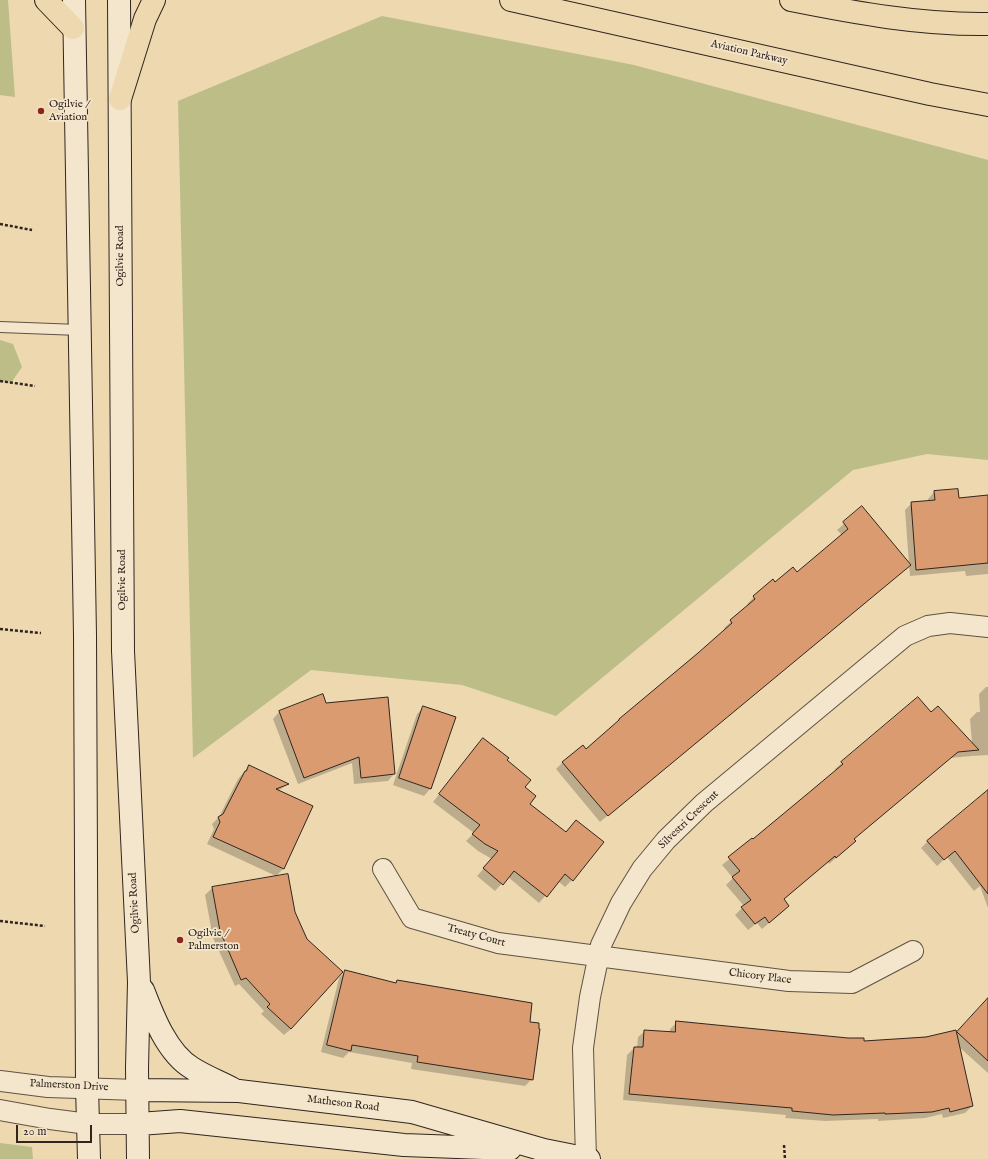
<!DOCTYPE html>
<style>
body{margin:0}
#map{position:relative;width:988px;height:1159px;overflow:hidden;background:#edd8b0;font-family:"IM FELL English",serif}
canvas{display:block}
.scale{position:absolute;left:16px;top:1125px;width:76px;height:18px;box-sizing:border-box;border:2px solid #31251e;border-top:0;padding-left:5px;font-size:12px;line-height:14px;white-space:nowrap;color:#31251e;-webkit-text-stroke:3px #f3e6cc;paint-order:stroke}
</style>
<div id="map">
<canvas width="988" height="1159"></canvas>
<div class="scale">20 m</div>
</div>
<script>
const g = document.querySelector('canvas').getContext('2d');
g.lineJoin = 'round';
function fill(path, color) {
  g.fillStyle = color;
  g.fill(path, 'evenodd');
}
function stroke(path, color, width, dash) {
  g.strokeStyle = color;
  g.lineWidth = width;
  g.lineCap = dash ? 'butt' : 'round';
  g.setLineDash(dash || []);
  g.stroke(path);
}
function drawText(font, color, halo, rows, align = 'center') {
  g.font = font + ' "IM FELL English",serif';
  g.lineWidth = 3.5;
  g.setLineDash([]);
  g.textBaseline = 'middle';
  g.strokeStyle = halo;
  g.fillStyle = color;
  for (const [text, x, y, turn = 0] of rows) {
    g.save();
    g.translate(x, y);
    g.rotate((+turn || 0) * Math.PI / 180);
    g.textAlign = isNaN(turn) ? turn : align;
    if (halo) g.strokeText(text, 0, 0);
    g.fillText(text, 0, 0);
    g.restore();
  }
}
fill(new Path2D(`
 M 0,0 L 8,0 L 15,97 L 0,95 Z
 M 382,16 L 634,65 L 988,160 L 988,460 L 927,454 L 853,470 L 556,716 L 462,685 L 311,670 L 193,758 L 178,101 Z
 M 0,340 L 13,344 L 22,367 L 11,383 L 0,381 Z
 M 0,1143 L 32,1147 L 33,1159 L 0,1159 Z`), '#bdbd88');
fill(new Path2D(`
 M 934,492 L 958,499 L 988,496 L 988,574 L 966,576 L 965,571 L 910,576 L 909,565 L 600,822 L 556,769 L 563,762 L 586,750 L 726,630 L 724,628 L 749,606 L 747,604 L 754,597 L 773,581 L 775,584 L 797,573 L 842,535 L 837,530 L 862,508 L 909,564 L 905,510 L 912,503 L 928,502 L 928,499 Z
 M 986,687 L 988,687 L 988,755 L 973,756 L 973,755 L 972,756 L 950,758 L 853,839 L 848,847 L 829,864 L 828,862 L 783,900 L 788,906 L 781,913 L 762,929 L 757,923 L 748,930 L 735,915 L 744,906 L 726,885 L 733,878 L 722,865 L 836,771 L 835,769 L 842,763 L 931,714 L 972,743 L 970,719 L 977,712 L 980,712 L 979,694 Z
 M 322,696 L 325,704 L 394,774 L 388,781 L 354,784 L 352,763 L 298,784 L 273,719 L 279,712 Z
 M 424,707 L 454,718 L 430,789 L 424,796 L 393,785 L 417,714 Z
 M 483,739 L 505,760 L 524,787 L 528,804 L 565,833 L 576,821 L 572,880 L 565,887 L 558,881 L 539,903 L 508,877 L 495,891 L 477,876 L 492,859 L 478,851 L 466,841 L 474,833 L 433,802 L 476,746 Z
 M 249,766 L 288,784 L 278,791 L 312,807 L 283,869 L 276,876 L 207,844 L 214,829 L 212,824 L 219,817 L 238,779 Z
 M 988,804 L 988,908 L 980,886 L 974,891 L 947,857 L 937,866 L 921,848 L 928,841 Z
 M 212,888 L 291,1029 L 284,1035 L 261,1014 L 264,1011 L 239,984 L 235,986 L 213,938 L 205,895 Z
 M 346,971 L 394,984 L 397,981 L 529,1023 L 532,1079 L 525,1086 L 411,1069 L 412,1063 L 349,1052 L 343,1058 L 321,1052 L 339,978 Z
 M 988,1010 L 988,1073 L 958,1046 L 972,1106 L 965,1113 L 943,1118 L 942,1114 L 925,1118 L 878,1121 L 878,1119 L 825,1121 L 785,1118 L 786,1115 L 623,1100 L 627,1055 L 634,1048 L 637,1048 L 638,1037 L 645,1031 L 670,1033 L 670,1029 L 677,1022 L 863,1042 L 955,1034 L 976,1012 Z`), '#0003');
const building = new Path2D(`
 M 958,489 L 959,498 L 988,495 L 988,563 L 916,570 L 911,502 L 935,500 L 934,491 Z
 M 862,506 L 911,565 L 608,816 L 562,762 L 583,745 L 586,749 L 619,720 L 619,719 L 698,653 L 732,623 L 730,620 L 755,599 L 753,596 L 773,579 L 775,582 L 793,567 L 797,572 L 848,529 L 843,522 Z
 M 323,694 L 326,703 L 388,697 L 395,774 L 361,778 L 359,757 L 304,778 L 279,711 Z
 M 918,697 L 931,712 L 938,706 L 979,750 L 958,752 L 854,839 L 856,841 L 836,858 L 835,856 L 784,899 L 789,906 L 769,923 L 765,917 L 755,924 L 741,907 L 751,900 L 732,877 L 740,871 L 728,857 L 752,838 L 753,839 L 812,790 L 843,764 L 841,762 Z
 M 423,706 L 456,717 L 431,789 L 399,778 Z
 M 483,738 L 509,758 L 507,760 L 531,780 L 525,787 L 536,796 L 530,804 L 566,832 L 576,820 L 604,842 L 573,881 L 565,874 L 547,897 L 514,871 L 503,885 L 483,868 L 498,851 L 485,844 L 472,834 L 480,825 L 439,794 Z
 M 249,765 L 289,784 L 276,789 L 313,806 L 284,869 L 213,837 L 220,822 L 218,817 L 223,814 L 245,771 L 246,771 Z
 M 988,790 L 988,894 L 955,851 L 944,860 L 927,841 Z
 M 288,874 L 295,912 L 307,939 L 343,972 L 291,1029 L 267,1007 L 270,1004 L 246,978 L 241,980 L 220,931 L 212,887 Z
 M 345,970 L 396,983 L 397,980 L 532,1003 L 530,1022 L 539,1023 L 539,1029 L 540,1029 L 533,1080 L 417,1062 L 418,1056 L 352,1045 L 351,1051 L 327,1045 Z
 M 988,998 L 988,1061 L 957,1032 Z
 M 676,1021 L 848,1038 L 864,1038 L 864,1041 L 926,1037 L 956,1030 L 973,1106 L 950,1112 L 949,1108 L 932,1112 L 885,1114 L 885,1113 L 833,1115 L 792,1111 L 792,1108 L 629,1094 L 634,1047 L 643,1047 L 644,1030 L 675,1032 Z`);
fill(building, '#db9b71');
stroke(building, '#31251e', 1);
const lane = new Path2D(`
 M 0,327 L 79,330`);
const street = new Path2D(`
 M 383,869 L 412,918 L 498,943 L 789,981 L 852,983 L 913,951
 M 0,1081 L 48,1087 L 137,1090
 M 0,1110 L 50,1119 L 88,1124 L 139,1124
 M 586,1159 L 583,1048 L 590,997 L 601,945 L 621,903 L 642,869 L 666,840 L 704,803 L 905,636 L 928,626 L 950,623 L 988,627`);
const secondary = new Path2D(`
 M 74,0 L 85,635 L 87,1087 L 89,1159
 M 119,0 L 123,651 L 139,982 L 137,1068 L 138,1159
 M 143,990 C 153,1016 167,1053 192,1068 C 204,1076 220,1082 233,1089
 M 137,1090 L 239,1091 L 412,1112 L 544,1150 L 589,1159
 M 139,1124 L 180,1121 L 404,1145 L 510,1149`);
const primary = new Path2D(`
 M 46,0 L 73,28
 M 511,0 L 930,94 L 988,105
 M 791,0 C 856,13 921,25 988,24
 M 120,99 L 145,19 L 154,0`);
stroke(lane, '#605242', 12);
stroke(street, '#605242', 22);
stroke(secondary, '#31251e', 24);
stroke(primary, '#31251e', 24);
stroke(new Path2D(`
 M 0,224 L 32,230
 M 0,381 L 35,386
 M 0,629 L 41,633
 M 0,921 L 45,926
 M 784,1145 L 785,1159`), '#31251e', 2.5, [3, 2]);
stroke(lane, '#f3e6cc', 10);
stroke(street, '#f3e6cc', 20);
stroke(secondary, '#f3e6cc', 22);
stroke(primary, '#edd8b0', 22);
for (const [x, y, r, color] of [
 [41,111,4,"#8f2418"],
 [180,940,4,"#8f2418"]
]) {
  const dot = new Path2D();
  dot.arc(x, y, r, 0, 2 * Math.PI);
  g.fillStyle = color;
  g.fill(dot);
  stroke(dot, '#f3e6cc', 1.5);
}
drawText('11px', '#31251e', '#f3e6cc', [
 ["Aviation Parkway",749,53,13],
 ["Ogilvie Road",121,256,-90],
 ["Ogilvie Road",123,580,-90],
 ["Silvestri Crescent",689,820,-44],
 ["Ogilvie Road",135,903,-93],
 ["Treaty Court",476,936,15],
 ["Chicory Place",760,977,7],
 ["Palmerston Drive",69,1086,3],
 ["Matheson Road",343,1104,7]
]);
drawText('11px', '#31251e', '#f3e6cc', [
 ["Ogilvie /",49,105],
 ["Aviation",49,118],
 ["Ogilvie /",188,934],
 ["Palmerston",188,947]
], 'left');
</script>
